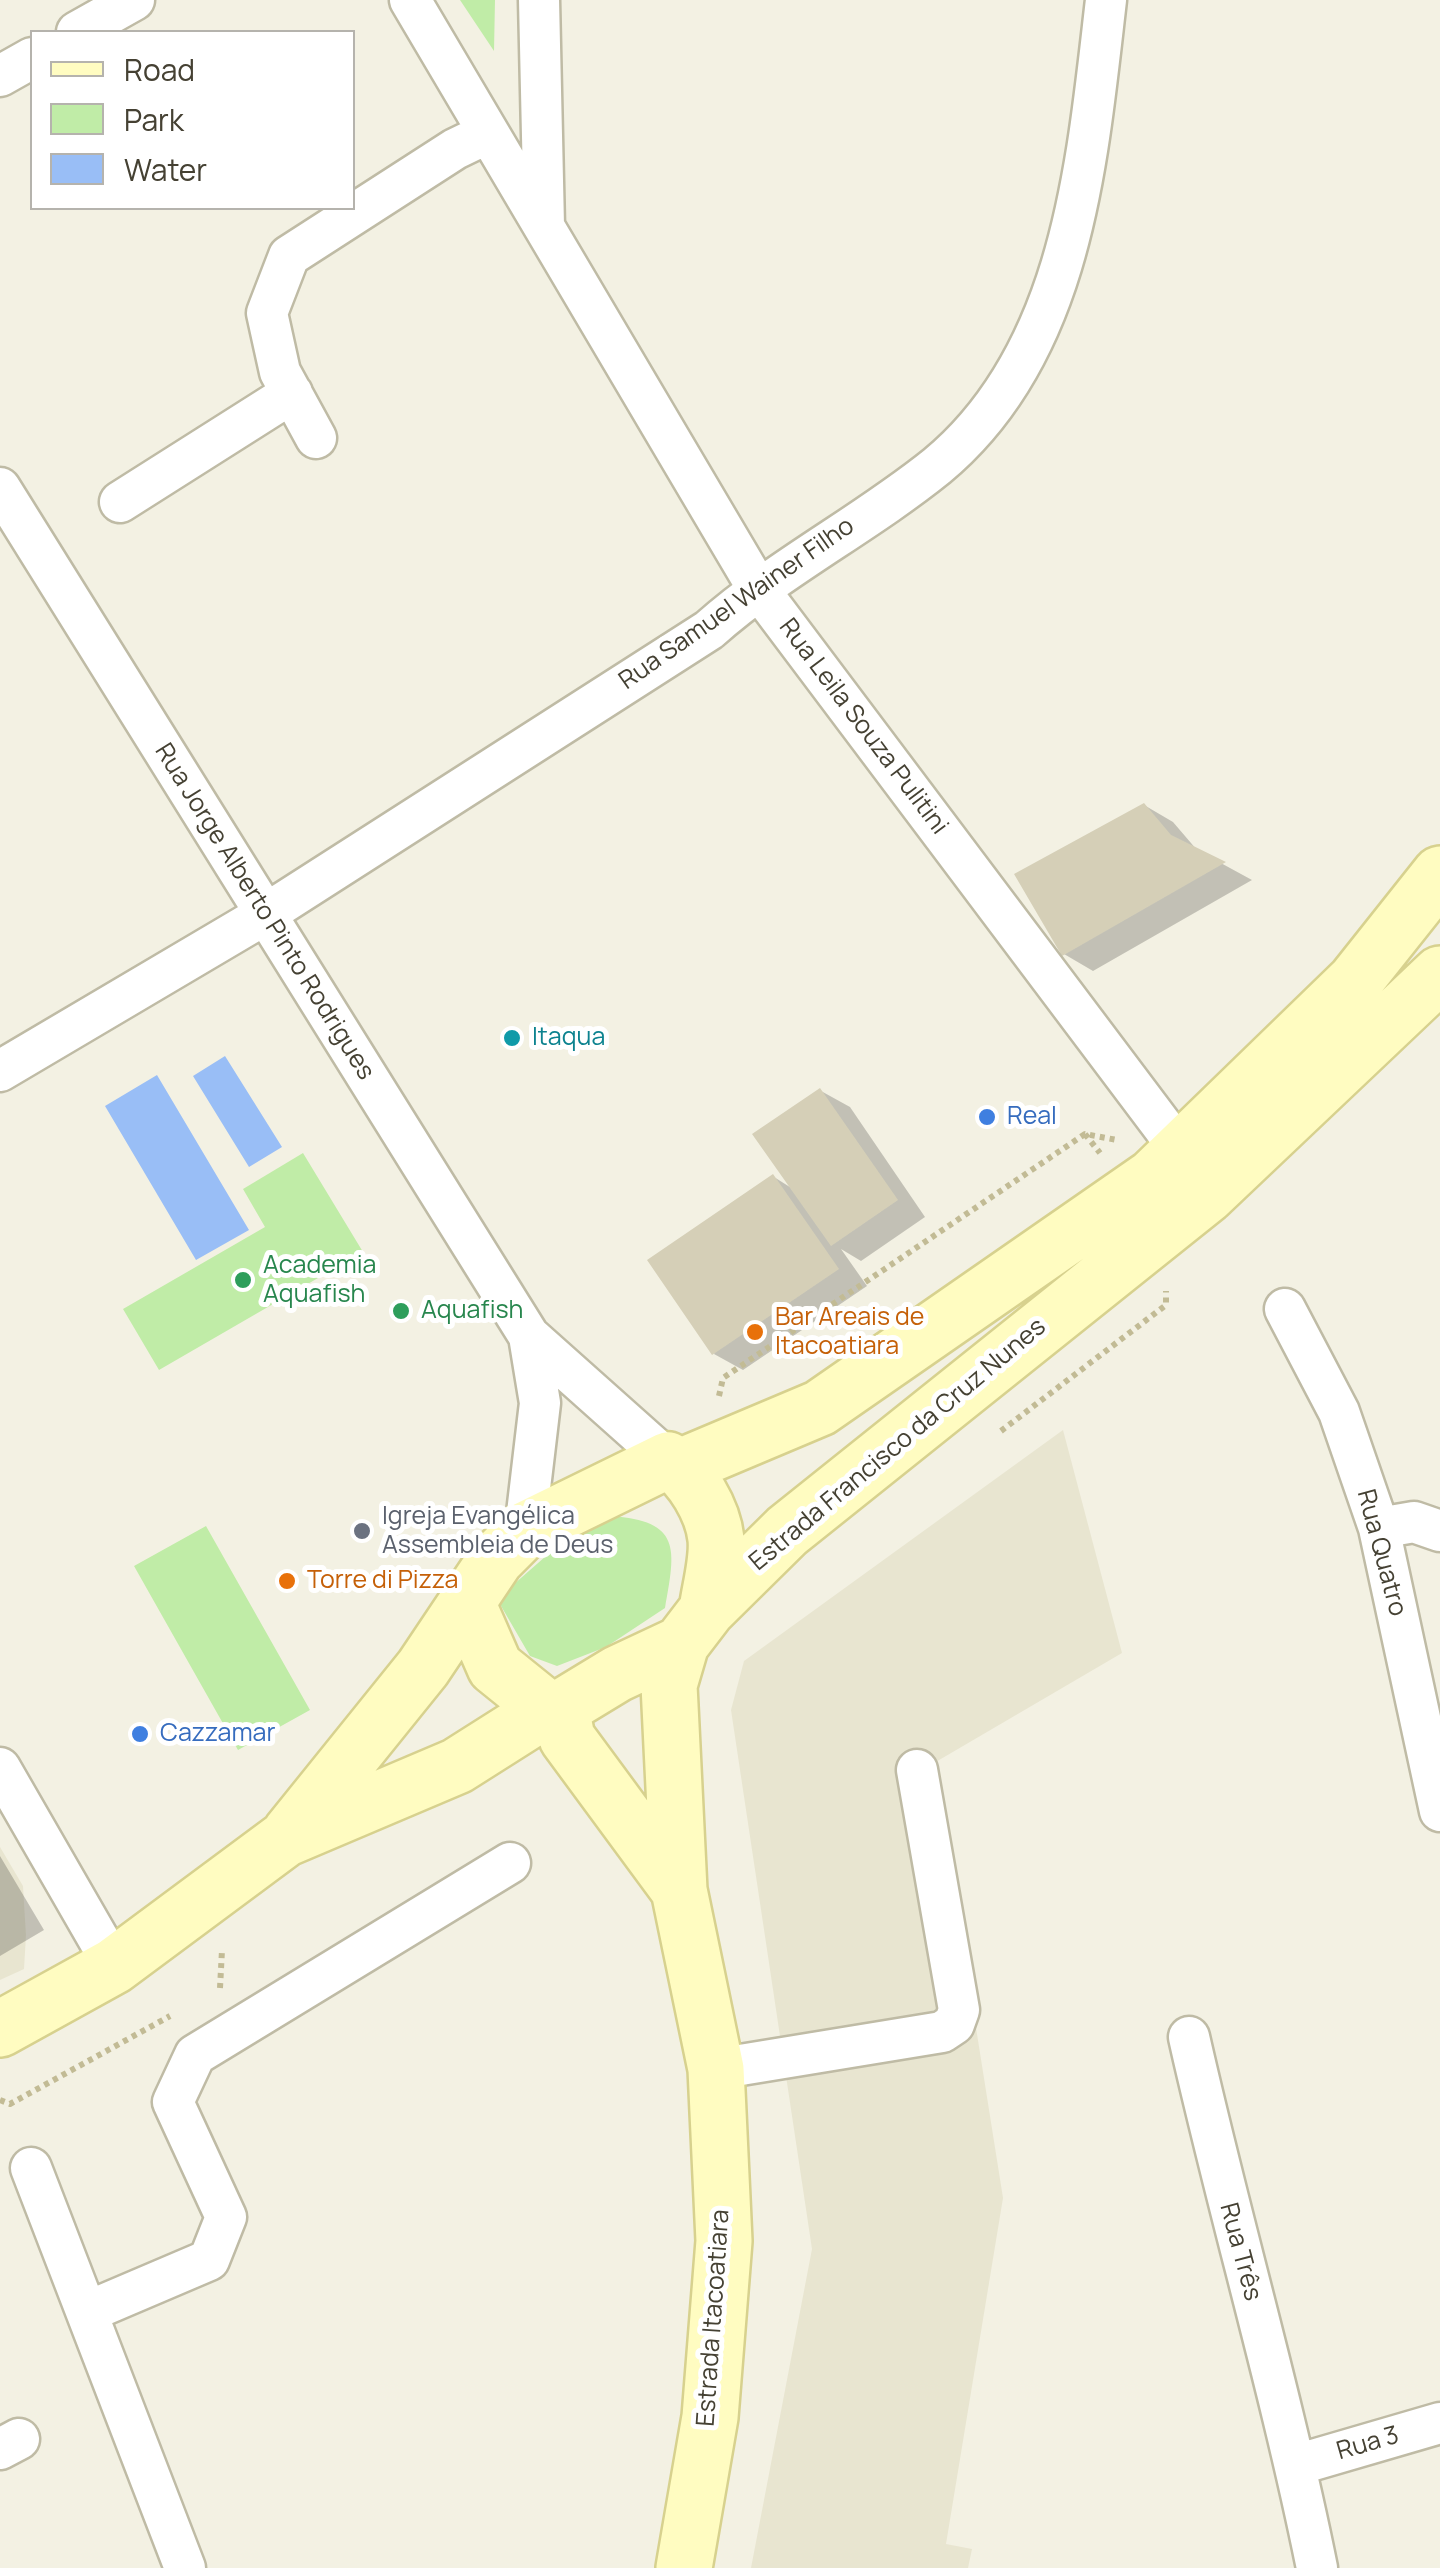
<!DOCTYPE html>
<meta charset="utf-8">
<style>
body{margin:0}
#map{position:relative;width:1440px;height:2568px;overflow:hidden;background:#f3f1e3;font-family:Manrope,sans-serif}
canvas{display:block}
.legend{position:absolute;left:30px;top:30px;width:325px;height:180px;box-sizing:border-box;background:#fff;border:2px solid #b5b3ad;margin:0;padding:12px 18px;list-style:none;font-size:30px;color:#454133}
.legend li{display:flex;align-items:center;gap:20px;height:50px}
.legend b{width:50px;border:2px solid #b5b3ad}
</style>
<div id="map">
<canvas width="1440" height="2568"></canvas>
<ul class="legend">
<li><b style="height:12px;background:#fffcc1"></b>Road</li>
<li><b style="height:28px;background:#c0eca7"></b>Park</li>
<li><b style="height:28px;background:#99bef6"></b>Water</li>
</ul>
</div>
<script>
const g = document.querySelector('canvas').getContext('2d');
g.lineJoin = 'round';
function fill(path, color) {
  g.fillStyle = color;
  g.fill(path, 'evenodd');
}
function stroke(path, color, width, dash) {
  g.strokeStyle = color;
  g.lineWidth = width;
  g.lineCap = dash ? 'butt' : 'round';
  g.setLineDash(dash || []);
  g.stroke(path);
}
function drawText(font, color, halo, rows, align = 'center') {
  g.font = font + ' Manrope,sans-serif';
  g.lineWidth = 10;
  g.setLineDash([]);
  g.textBaseline = 'middle';
  g.strokeStyle = halo;
  g.fillStyle = color;
  for (const [text, x, y, turn = 0] of rows) {
    g.save();
    g.translate(x, y);
    g.rotate((+turn || 0) * Math.PI / 180);
    g.textAlign = isNaN(turn) ? turn : align;
    if (halo) g.strokeText(text, 0, 0);
    g.fillText(text, 0, 0);
    g.restore();
  }
}
fill(new Path2D(`
 M 1063,1430 L 1122,1653 L 934,1763 L 1003,2198 L 946,2544 L 972,2549 L 968,2568 L 751,2568 L 812,2249 L 731,1710 L 744,1661 Z
 M 0,1847 L 23,1886 L 26,1935 L 24,1969 L 0,1980 Z`), '#e8e5d0');
fill(new Path2D(`
 M 460,0 L 495,0 L 494,51 Z
 M 303,1153 L 363,1252 L 159,1370 L 123,1309 L 265,1227 L 243,1189 Z
 M 611,1516 C 681,1521 676,1548 665,1608 L 606,1647 L 557,1666 L 530,1656 L 497,1599 L 554,1549 Z
 M 206,1526 L 310,1710 L 238,1750 L 134,1566 Z`), '#c0eca7');
fill(new Path2D(`
 M 225,1056 L 282,1147 L 249,1167 L 193,1076 Z
 M 157,1075 L 249,1230 L 196,1260 L 105,1106 Z`), '#99bef6');
fill(new Path2D(`
 M 1144,805 L 1173,822 L 1197,850 L 1252,880 L 1093,971 L 1064,954 Z
 M 821,1091 L 850,1107 L 925,1217 L 861,1261 L 841,1249 L 867,1286 L 743,1370 L 714,1354 L 774,1177 L 793,1189 Z
 M 0,1856 L 44,1930 L 0,1956 Z`), '#0003');
fill(new Path2D(`
 M 1144,803 L 1171,835 L 1226,862 L 1062,956 L 1014,874 Z
 M 820,1088 L 898,1200 L 831,1246 L 752,1134 Z
 M 773,1174 L 839,1269 L 712,1355 L 647,1260 Z`), '#d5cfb7');
const street = new Path2D(`
 M 410,0 L 757,587 L 1182,1152
 M 539,0 L 544,226
 M 77,32 L 134,0
 M 0,76 L 32,58
 M 316,438 L 280,372 L 267,313 L 289,256 L 455,149 L 488,133
 M 0,488 L 529,1336 L 668,1460
 M 120,502 L 292,393
 M 0,1071 L 264,915 L 709,630 C 780,567 864,525 937,466 C 1073,353 1087,163 1106,0
 M 1285,1309 L 1339,1412 L 1379,1528 L 1440,1811
 M 1379,1528 L 1414,1522 L 1440,1531
 M 525,1530 L 540,1403 L 529,1336
 M 0,1768 L 114,1966
 M 1189,2037 C 1229,2215 1281,2390 1317,2568
 M 716,2069 L 942,2032 L 954,2024 L 959,2010 L 917,1770
 M 31,2168 L 185,2568
 M 87,2312 L 209,2260 L 226,2217 L 173,2102 L 195,2055 L 510,1863
 M 0,2449 L 19,2439
 M 1296,2465 L 1440,2423`);
const secondary = new Path2D(`
 M 680,1467 L 820,1408 L 1153,1177 L 1355,981 L 1440,874
 M 468,1605 L 495,1667 L 547,1709
 M 681,1644 L 669,1685 L 679,1890 L 716,2069 L 724,2241 L 710,2417 L 684,2568
 M 561,1708 L 567,1738 L 679,1890
 M 290,1833 L 423,1668 L 496,1559 L 525,1530 L 668,1460 C 692,1474 713,1511 716,1539 C 718,1561 710,1588 707,1610
 M 0,2029 L 114,1966 L 285,1839 L 457,1766 L 547,1709 L 561,1708 L 617,1674 L 681,1644 L 707,1610 L 787,1531 L 1207,1195 L 1440,974`);
stroke(street, '#bfbba5', 45);
stroke(secondary, '#d7d18e', 60);
stroke(new Path2D(`
 M 1085,1134 L 1100,1153
 M 719,1396 L 723,1378 L 1085,1134 L 1117,1140
 M 1001,1431 L 1166,1305 L 1166,1291
 M 220,1988 L 222,1950
 M 0,2100 L 10,2104 L 170,2016`), '#c2bb95', 6, [5, 5]);
stroke(street, '#fff', 40);
stroke(secondary, '#fffcc1', 55);
for (const [x, y, r, color] of [
 [512,1038,10,"#0f9aa8"],
 [987,1117,10,"#3f7fe0"],
 [243,1280,10,"#2e9e5b"],
 [401,1311,10,"#2e9e5b"],
 [755,1332,10,"#e8710a"],
 [362,1531,10,"#6b7280"],
 [287,1581,10,"#e8710a"],
 [140,1734,10,"#3f7fe0"]
]) {
  const dot = new Path2D();
  dot.arc(x, y, r, 0, 2 * Math.PI);
  g.fillStyle = color;
  g.fill(dot);
  stroke(dot, '#fff', 4);
}
drawText('25px', '#454133', '#fff', [
 ["Rua Samuel Wainer Filho",737,604,-35],
 ["Rua Leila Souza Pulitini",863,727,53],
 ["Rua Jorge Alberto Pinto Rodrigues",264,912,58],
 ["Estrada Francisco da Cruz Nunes",898,1445,-40],
 ["Rua Quatro",1381,1553,75],
 ["Rua Três",1240,2252,75],
 ["Estrada Itacoatiara",714,2318,-86],
 ["Rua 3",1368,2444,-16]
]);
drawText('25px', '#0d838f', '#fff', [
 ["Itaqua",532,1038]
], 'left');
drawText('25px', '#366cbe', '#fff', [
 ["Real",1007,1117],
 ["Cazzamar",160,1734]
], 'left');
drawText('25px', '#27864d', '#fff', [
 ["Academia",263,1266],
 ["Aquafish",263,1295],
 ["Aquafish",421,1311]
], 'left');
drawText('25px', '#c56008', '#fff', [
 ["Bar Areais de",775,1318],
 ["Itacoatiara",775,1347],
 ["Torre di Pizza",307,1581]
], 'left');
drawText('25px', '#5b616d', '#fff', [
 ["Igreja Evangélica",382,1517],
 ["Assembleia de Deus",382,1546]
], 'left');
</script>
